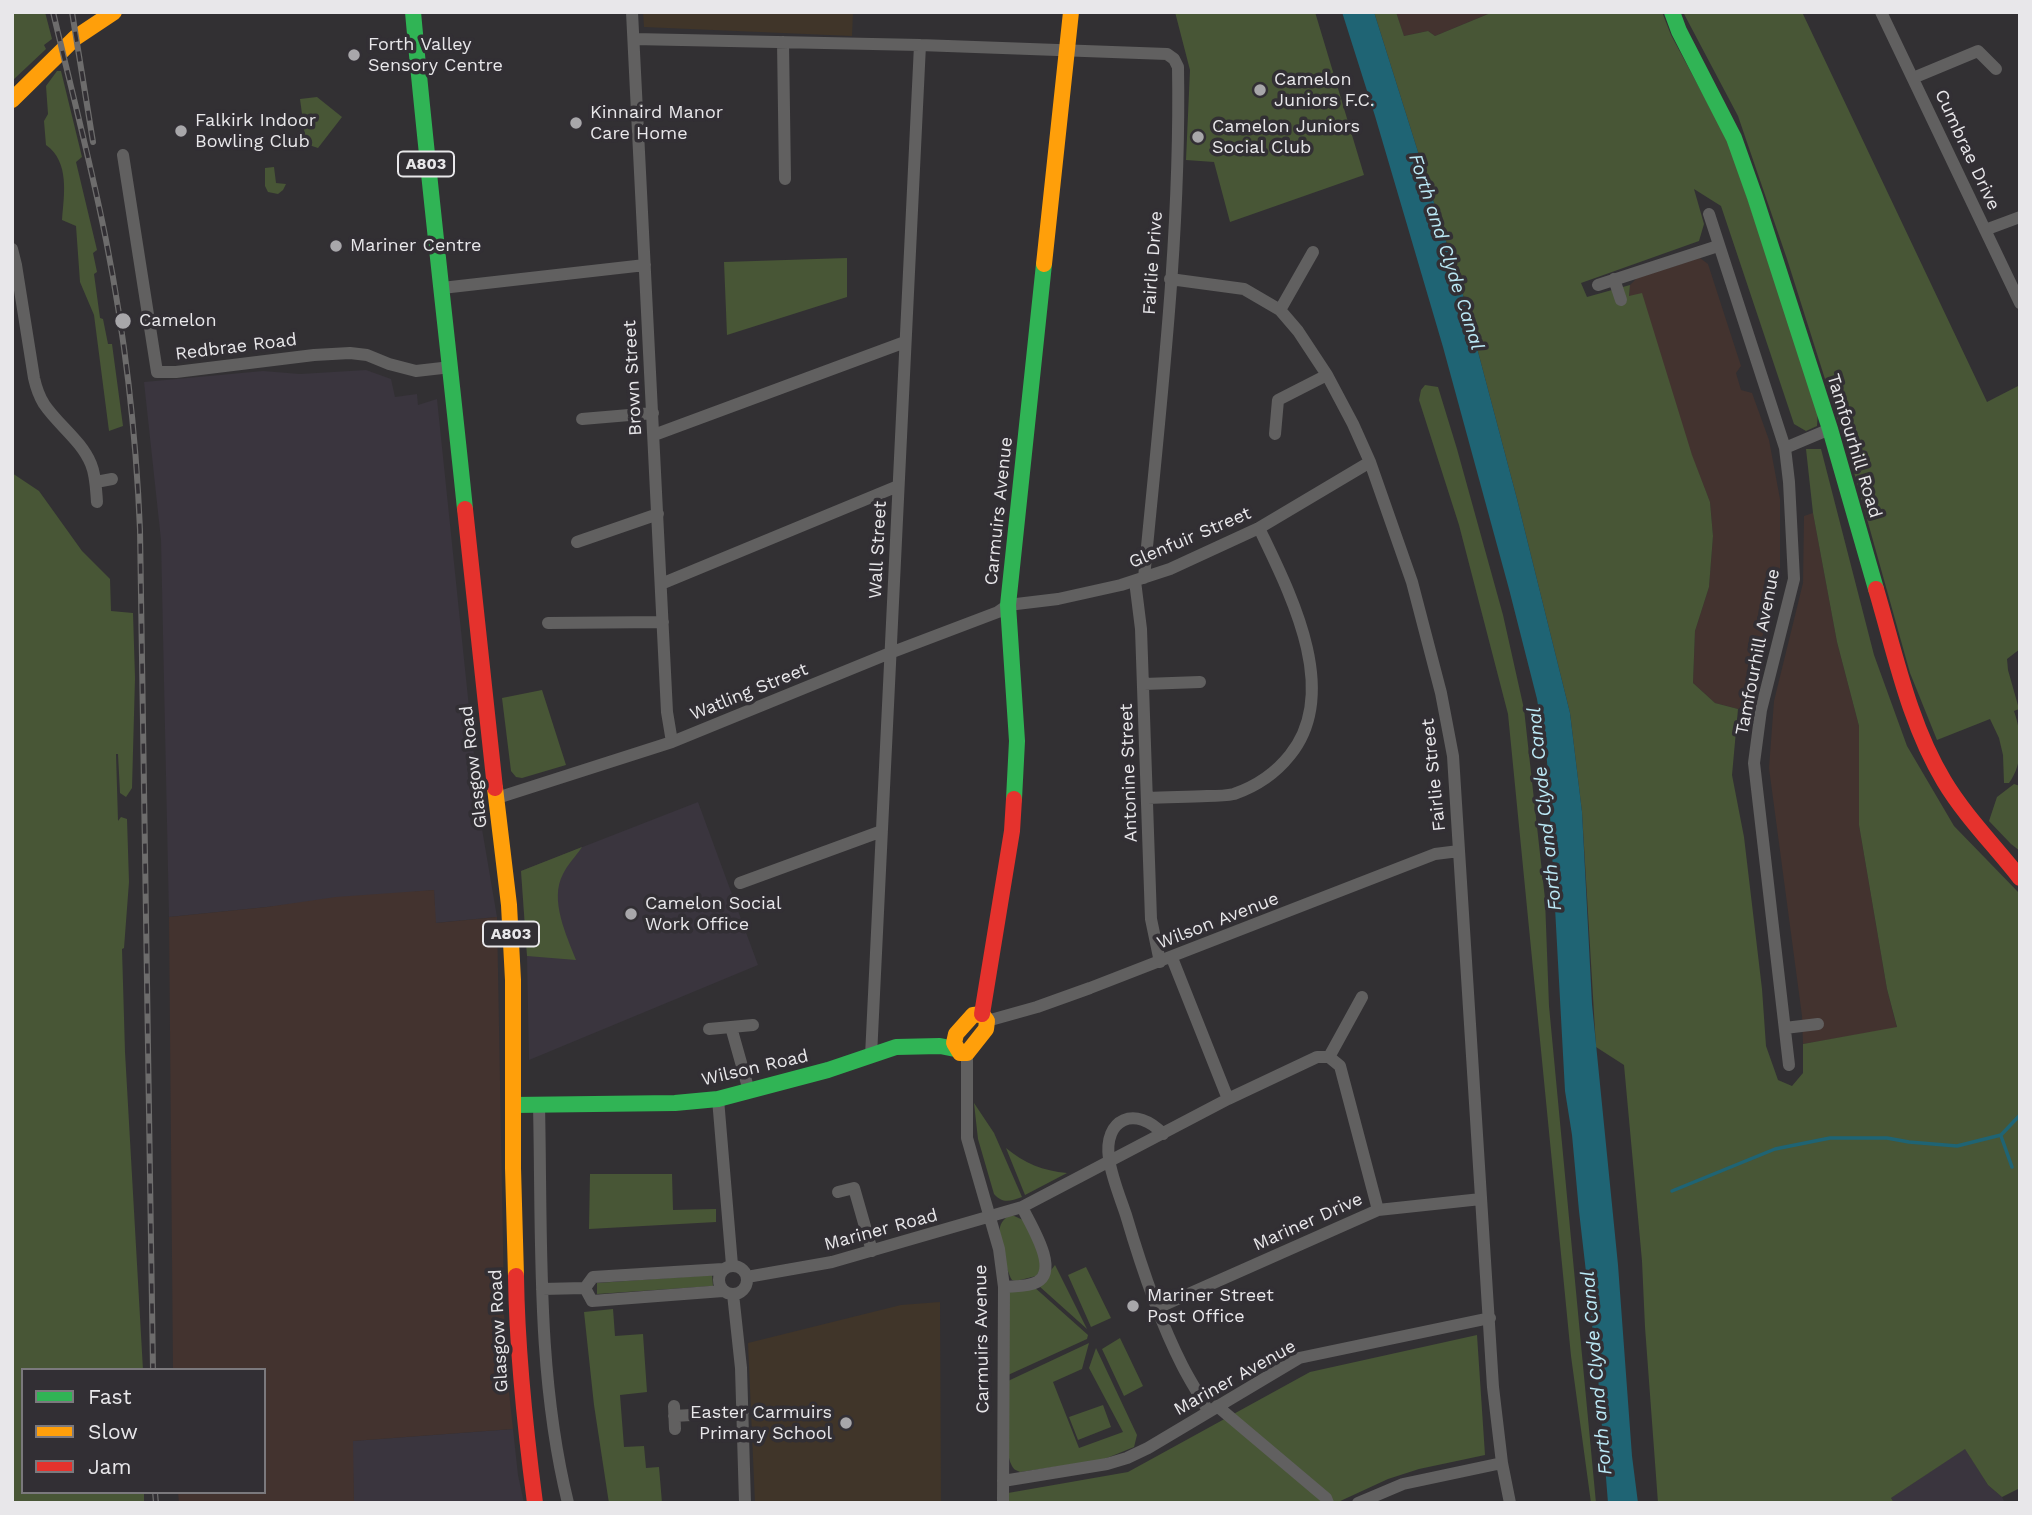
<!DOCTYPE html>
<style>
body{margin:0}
#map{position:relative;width:2032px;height:1515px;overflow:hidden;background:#323033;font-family:"Work Sans",sans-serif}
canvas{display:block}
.frame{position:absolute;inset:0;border:14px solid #e8e7ea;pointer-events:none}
.legend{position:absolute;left:21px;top:1368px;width:245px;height:126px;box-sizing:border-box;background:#322f34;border:2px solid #7b797d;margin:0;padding:9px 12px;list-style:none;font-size:21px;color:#e8e7ea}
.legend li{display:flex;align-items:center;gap:14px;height:35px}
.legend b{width:35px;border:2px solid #7b797d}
</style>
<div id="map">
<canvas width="2032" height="1515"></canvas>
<div class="frame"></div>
<ul class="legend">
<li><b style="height:9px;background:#30b455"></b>Fast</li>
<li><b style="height:9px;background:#ff9f0a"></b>Slow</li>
<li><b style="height:9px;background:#e5322d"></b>Jam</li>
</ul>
</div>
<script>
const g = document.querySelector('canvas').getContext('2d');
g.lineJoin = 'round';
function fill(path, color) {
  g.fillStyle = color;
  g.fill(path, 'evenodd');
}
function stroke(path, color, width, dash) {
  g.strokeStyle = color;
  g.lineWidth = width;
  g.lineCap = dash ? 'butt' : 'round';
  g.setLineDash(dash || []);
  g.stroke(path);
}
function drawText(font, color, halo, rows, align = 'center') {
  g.font = font + ' "Work Sans",sans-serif';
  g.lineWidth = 7;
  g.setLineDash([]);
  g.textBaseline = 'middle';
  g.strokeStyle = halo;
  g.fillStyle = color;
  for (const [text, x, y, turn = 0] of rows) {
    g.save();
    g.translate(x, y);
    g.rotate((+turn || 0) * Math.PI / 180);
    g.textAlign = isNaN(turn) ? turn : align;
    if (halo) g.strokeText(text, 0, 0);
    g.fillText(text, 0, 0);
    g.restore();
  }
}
fill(new Path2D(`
 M 366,370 L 391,379 L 395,397 L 417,394 L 418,405 L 437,399 L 481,823 L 497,917 L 435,923 L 434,890 L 169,917 L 161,540 L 144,382 L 263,371 L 300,374 Z
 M 698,802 L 758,965 L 529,1060 L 527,956 L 521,871 Z
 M 513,1429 L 518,1475 L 524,1503 L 354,1503 L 352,1441 Z
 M 1965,1448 L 1988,1485 L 2002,1497 L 2005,1503 L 1894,1503 L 1891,1498 Z`), '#3a353e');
fill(new Path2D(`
 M 1396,12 L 1493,12 L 1435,36 L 1428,31 L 1404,36 Z
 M 1700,258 L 1708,264 L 1741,366 L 1736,373 L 1741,390 L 1752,393 L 1769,440 L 1780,499 L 1780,585 L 1775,596 L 1762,603 L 1757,618 L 1764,630 L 1747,705 L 1738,709 L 1715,703 L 1693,683 L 1695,631 L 1709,587 L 1713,536 L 1710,502 L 1629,297 L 1630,285 L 1637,278 Z
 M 1813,513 L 1837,642 L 1859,726 L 1859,825 L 1887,989 L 1897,1028 L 1803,1044 L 1802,1016 L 1769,768 L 1774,701 L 1803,583 L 1804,516 Z
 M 434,890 L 436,923 L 497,917 L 505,1355 L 513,1429 L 353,1441 L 354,1503 L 179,1503 L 178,1492 L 264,1492 L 264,1370 L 173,1370 L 169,917 L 267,907 L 336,897 Z`), '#43332f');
fill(new Path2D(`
 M 643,12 L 853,12 L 852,36 L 644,27 Z
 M 940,1302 L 941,1503 L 755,1503 L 748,1343 L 901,1305 Z`), '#403529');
fill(new Path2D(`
 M 12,12 L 45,12 L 52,39 L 44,45 L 46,49 L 12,81 Z
 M 1175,12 L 1315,12 L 1364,175 L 1230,222 L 1214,162 L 1186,160 L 1190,70 Z
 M 1374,12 L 1396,12 L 1404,36 L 1428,31 L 1435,36 L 1493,12 L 1662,12 L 1671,35 L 1729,143 L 1818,410 L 1817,426 L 1806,431 L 1794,424 L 1721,206 L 1694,189 L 1704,224 L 1699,241 L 1581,283 L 1587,297 L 1630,285 L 1629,296 L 1642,293 L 1692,455 L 1710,502 L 1713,536 L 1709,587 L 1695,631 L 1693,683 L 1715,703 L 1738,709 L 1732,775 L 1744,837 L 1762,989 L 1766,1046 L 1778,1080 L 1792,1086 L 1803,1073 L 1803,1044 L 1897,1027 L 1887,989 L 1859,825 L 1859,726 L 1837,642 L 1813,513 L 1806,449 L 1821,449 L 1874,655 L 1907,746 L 1954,826 L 2020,894 L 2020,1488 L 2002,1497 L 1988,1485 L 1965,1449 L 1891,1498 L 1894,1503 L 1658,1503 L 1645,1327 L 1642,1261 L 1624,1065 L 1596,1047 L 1582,812 L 1570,713 L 1517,499 L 1463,295 Z
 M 1683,12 L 1802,12 L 1987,402 L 2020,385 L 2020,649 L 2007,659 L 2008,670 L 2019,709 L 2014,711 C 2022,734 2024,763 2009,783 L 2004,783 L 2003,755 L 1999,738 L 1990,719 L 1937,740 L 1910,673 L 1850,458 L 1787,259 L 1738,116 Z
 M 57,71 L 61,71 L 82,157 L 76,162 L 97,250 L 93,253 L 97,272 L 94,274 L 100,318 L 103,319 L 108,344 L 112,344 L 123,426 L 109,431 L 94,315 L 80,282 L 76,226 L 62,220 C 64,195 70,162 46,145 L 44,121 L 48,114 L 46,86 Z
 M 317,97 L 342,117 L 318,148 L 306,144 L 300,99 Z
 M 274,167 L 276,183 L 286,184 L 283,190 L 278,194 L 268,192 L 265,186 L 265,168 Z
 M 847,258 L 847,297 L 727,335 L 724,262 Z
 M 1425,385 L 1438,387 L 1457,449 L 1503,615 L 1524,709 L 1545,899 L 1549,1006 L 1596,1503 L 1591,1503 L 1571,1356 L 1508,714 L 1459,525 L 1419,400 L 1421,390 Z
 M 12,473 L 39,491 L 82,551 L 110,579 L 111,611 L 133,613 L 135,678 L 132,788 L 126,797 L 120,793 L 118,754 L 116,754 L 118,821 L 121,817 L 127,819 L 129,882 L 124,948 L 122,949 L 125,1052 L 143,1370 L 23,1370 L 23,1492 L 144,1492 L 144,1503 L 12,1503 Z
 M 542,690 L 566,765 L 522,778 L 516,777 L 511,771 L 502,698 Z
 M 2014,784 L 2020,786 L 2020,851 L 2011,844 L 1989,821 L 1997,797 Z
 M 582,847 C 576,856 567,865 563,874 C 549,900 567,936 576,960 L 527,956 L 521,871 Z
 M 974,1103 L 994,1133 L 1022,1197 C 1010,1201 1003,1204 994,1194 L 978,1139 Z
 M 1006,1148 C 1024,1163 1043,1171 1067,1173 L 1025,1195 Z
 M 590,1174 L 672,1174 L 673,1210 L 716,1209 L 716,1222 L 589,1229 Z
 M 1012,1215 L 1023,1220 L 1043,1260 L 1043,1266 L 1036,1276 L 1016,1281 L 1012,1280 C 1006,1270 998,1238 1000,1227 C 1002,1220 1006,1217 1012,1215 Z
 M 1055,1265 L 1087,1329 L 1039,1286 Z
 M 1086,1267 L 1111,1318 L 1091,1327 L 1068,1275 Z
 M 712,1275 L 713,1286 L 597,1294 L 597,1283 Z
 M 1033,1286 L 1088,1335 L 1087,1339 L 1008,1375 L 1008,1290 Z
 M 613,1309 L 615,1336 L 643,1334 L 647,1392 L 620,1395 L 624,1447 L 644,1446 L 646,1468 L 659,1467 L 662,1503 L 609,1503 L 608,1497 L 594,1405 L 584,1312 Z
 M 1477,1335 L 1485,1455 L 1419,1469 L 1388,1479 L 1336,1503 L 1008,1503 L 1008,1493 L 1128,1472 L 1310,1372 Z
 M 1120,1338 L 1143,1386 L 1124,1396 L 1102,1349 Z
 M 1089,1343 L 1082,1369 L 1053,1382 L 1079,1448 L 1123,1432 L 1089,1368 L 1096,1348 L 1137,1435 L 1134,1447 L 1102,1460 L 1020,1472 C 1016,1470 1014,1470 1012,1466 C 1003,1449 1008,1401 1008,1381 Z
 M 1103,1405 L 1111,1427 L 1078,1440 L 1069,1417 Z`), '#485636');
fill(new Path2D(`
 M 1342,12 L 1374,12 L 1463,295 L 1517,499 L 1570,713 L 1582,812 L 1592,1004 L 1618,1265 L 1632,1456 L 1638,1503 L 1608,1503 L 1598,1377 L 1579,1211 L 1572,1135 L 1565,1091 L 1547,761 L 1537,699 L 1509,589 L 1443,347 L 1375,116 Z`), '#1f6474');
stroke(new Path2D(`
 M 2001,1136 L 2012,1167
 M 1672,1191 L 1775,1149 L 1830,1138 L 1887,1138 L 1909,1142 L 1957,1146 L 2001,1135 L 2020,1115`), '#1f6474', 3.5);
stroke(new Path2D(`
 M 632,12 L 667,712 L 672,742
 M 1881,12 L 2020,303
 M 634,39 L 920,45 L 1167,54 L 1174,59 L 1178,67 C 1181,238 1160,408 1144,578
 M 783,42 L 785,179
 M 1913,78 L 1978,51 L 1996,69
 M 123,155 L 157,372 L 176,372 L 314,355 L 350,353 L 367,355 L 389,364 L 416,371 L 451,367
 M 1709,214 L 1785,448 L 1789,482 L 1794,579 L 1761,710 L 1754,763 L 1789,1065
 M 1985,230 L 2020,217
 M 12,249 L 16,265 L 34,378 C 36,387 39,396 44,404 C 58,425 81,440 91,464 C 96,476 96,489 97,502
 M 1170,279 L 1244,289 L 1280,310 L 1298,331 L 1327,375 L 1353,424 L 1370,462 L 1412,582 L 1441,693 L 1453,756 L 1493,1387 L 1502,1463 L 1510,1503
 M 1614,279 L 1621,300
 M 1598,285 L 1718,246
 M 442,288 L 645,265
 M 1280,310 L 1313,252
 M 582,419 L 653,413
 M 1275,434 L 1278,400 L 1327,375
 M 654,435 L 905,342
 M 1785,448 L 1830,429
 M 96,482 L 112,479
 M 577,542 L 658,514
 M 1135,581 L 1141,629 L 1151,919 L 1160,962
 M 661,584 L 898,486
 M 548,623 L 663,622
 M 1144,684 L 1200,682
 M 497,798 L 672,742 L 890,653 L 998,612 L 1008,605 L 1058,599 L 1121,585 L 1170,569 L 1259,528 L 1370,462
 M 1148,798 C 1168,797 1187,797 1207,796 C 1216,796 1225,796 1234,794 C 1257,786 1275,774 1290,755 C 1342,691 1289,591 1259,528
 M 740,883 L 882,831
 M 1172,958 L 1228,1099
 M 987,1021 L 1037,1007 L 1090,988 L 1435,854 L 1459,851
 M 731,1027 L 749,1091
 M 1785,1028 L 1818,1024
 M 709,1029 L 753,1025
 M 967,1053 L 967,1138 L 999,1249 L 1004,1287 L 1003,1503
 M 871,1056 L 920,45
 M 1329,1057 L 1362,997
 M 718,1099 L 732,1265
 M 539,1105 C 542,1237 536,1373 568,1503
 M 1163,1134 C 1136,1105 1103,1118 1109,1159 C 1112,1178 1120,1197 1126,1215 C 1141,1266 1158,1318 1182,1365 C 1190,1381 1200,1396 1208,1411
 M 838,1192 L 854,1188 L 872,1251
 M719 1280a14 14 0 1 1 28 0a14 14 0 1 1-28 0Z
 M 747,1277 L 832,1262 L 1022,1207 L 1228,1099 L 1317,1057 L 1329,1057 L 1340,1066 L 1378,1210
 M 1004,1287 C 1014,1286 1028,1287 1037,1282 C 1060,1270 1030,1224 1022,1207
 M 585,1288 L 592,1301 L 723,1291
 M 585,1288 L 593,1277 L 723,1269
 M 542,1289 L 585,1288
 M 733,1294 L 741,1368 L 745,1503
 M 1157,1308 L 1378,1210 L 1481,1199
 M 674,1406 L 675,1429
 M 1217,1406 L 1326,1498 L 1328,1503
 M 674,1416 L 743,1412
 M 1003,1481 L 1107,1464 L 1127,1458 L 1148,1448 L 1299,1358 L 1490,1318
 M 1358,1503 L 1403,1484 L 1502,1463`), '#616060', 12);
stroke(new Path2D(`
 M 413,12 C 428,178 448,343 465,509
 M 1672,12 L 1679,31 L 1734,138 L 1755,197 L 1830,429 L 1876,589
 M 1014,799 L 1017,741 L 1008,605 L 1044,264
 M 513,1105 L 675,1103 L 718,1099 L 828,1070 L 896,1047 L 940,1046 L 955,1049`), '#30b455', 16);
stroke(new Path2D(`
 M 12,100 L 75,38 L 114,12
 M 1044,264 L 1071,12
 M 495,788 L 509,905 L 513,980 L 513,1168 L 516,1276
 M 982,1014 L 987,1021 L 986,1029 L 967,1053 L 960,1053 L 954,1043 L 956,1034 L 973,1015 Z`), '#ff9f0a', 16);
stroke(new Path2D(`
 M 465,509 L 495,788
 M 1876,589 C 1895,653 1909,723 1944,781 C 1965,816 1995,846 2020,878
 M 982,1014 L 1012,831 L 1014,799
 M 516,1276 C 517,1353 525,1427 535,1503`), '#e5322d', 16);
const rail = new Path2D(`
 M 53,12 C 71,88 91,164 106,240 C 125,336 136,433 140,530 L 153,1370
 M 72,12 L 93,142
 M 155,1492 L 156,1503`);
stroke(rail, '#6d6c6c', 6);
stroke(rail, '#322f34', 3.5, [10]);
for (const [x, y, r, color] of [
 [354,55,7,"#a8a7aa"],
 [1260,90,7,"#a8a7aa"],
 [576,123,7,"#a8a7aa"],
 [181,131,7,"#a8a7aa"],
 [1198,137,7,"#a8a7aa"],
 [336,246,7,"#a8a7aa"],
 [123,321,9,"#a8a7aa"],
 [631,914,7,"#a8a7aa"],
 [1133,1306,7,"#a8a7aa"],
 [846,1423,7,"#a8a7aa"]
]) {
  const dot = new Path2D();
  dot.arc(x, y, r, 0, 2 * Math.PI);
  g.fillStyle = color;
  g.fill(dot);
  stroke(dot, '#322f34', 2.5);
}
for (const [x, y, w] of [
 [426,164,56],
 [511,934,56]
]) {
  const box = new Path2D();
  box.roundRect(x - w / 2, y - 12.5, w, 25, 5);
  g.fillStyle = '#322f34';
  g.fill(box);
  stroke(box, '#e8e7ea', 2);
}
drawText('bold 16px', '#e8e7ea', null, [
 ["A803",426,164],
 ["A803",511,934]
]);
drawText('18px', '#e8e7ea', '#322f34', [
 ["Forth Valley",368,45],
 ["Sensory Centre",368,66],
 ["Camelon",1274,80],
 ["Juniors F.C.",1274,101],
 ["Kinnaird Manor",590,113],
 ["Care Home",590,134],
 ["Falkirk Indoor",195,121],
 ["Bowling Club",195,142],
 ["Camelon Juniors",1212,127],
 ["Social Club",1212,148],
 ["Mariner Centre",350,246],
 ["Camelon",139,321],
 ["Camelon Social",645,904],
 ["Work Office",645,925],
 ["Mariner Street",1147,1296],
 ["Post Office",1147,1317],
 ["Easter Carmuirs",832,1413,"right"],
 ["Primary School",832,1434,"right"]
], 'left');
drawText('18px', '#e8e7ea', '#322f34', [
 ["Cumbrae Drive",1967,150,65],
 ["Fairlie Drive",1153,263,-86],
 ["Redbrae Road",236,347,-7],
 ["Brown Street",633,378,-93],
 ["Tamfourhill Road",1854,446,73],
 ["Carmuirs Avenue",999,511,-84],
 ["Glenfuir Street",1190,538,-23],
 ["Wall Street",878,550,-87],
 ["Tamfourhill Avenue",1758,652,-79],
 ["Watling Street",749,692,-22],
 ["Glasgow Road",474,767,-97],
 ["Antonine Street",1129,773,-92],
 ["Fairlie Street",1434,775,-96],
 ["Wilson Avenue",1218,921,-21],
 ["Wilson Road",755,1068,-13],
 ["Mariner Drive",1308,1222,-24],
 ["Mariner Road",881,1230,-15],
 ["Glasgow Road",499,1331,-93],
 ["Carmuirs Avenue",982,1339,-91],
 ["Mariner Avenue",1235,1378,-29]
]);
drawText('italic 19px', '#bbe9f6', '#322f34', [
 ["Forth and Clyde Canal",1446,252,72],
 ["Forth and Clyde Canal",1545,809,-96],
 ["Forth and Clyde Canal",1597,1373,-95]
]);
</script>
